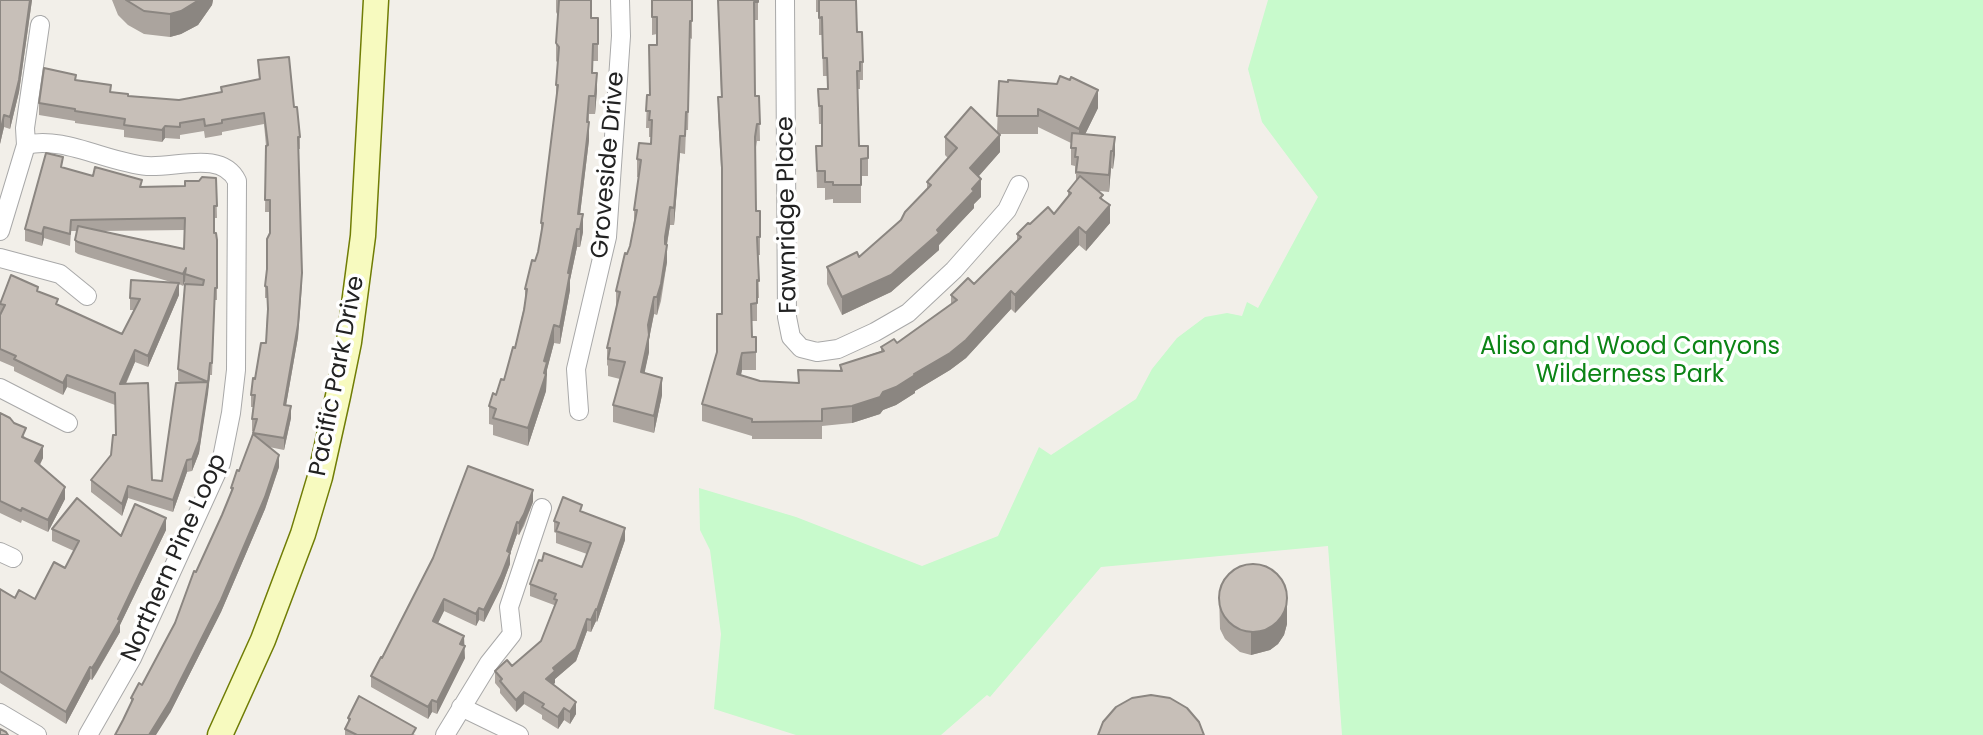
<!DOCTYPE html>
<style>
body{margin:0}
canvas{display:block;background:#f2efe9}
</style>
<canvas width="1983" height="735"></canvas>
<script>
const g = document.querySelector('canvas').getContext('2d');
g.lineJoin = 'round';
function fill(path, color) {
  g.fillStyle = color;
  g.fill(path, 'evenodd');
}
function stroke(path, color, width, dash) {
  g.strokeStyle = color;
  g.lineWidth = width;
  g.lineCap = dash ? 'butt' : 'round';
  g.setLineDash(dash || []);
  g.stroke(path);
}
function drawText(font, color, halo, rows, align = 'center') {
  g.font = font + ' Poppins,sans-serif';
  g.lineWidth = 7;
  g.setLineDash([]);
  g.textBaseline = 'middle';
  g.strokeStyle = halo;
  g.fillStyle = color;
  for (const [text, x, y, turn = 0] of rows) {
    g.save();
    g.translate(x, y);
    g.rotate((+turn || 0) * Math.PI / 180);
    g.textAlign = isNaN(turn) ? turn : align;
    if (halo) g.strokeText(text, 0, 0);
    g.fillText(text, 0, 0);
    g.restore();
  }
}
fill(new Path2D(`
 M 1268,0 L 1983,0 L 1983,735 L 1342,735 L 1328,546 L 1101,567 L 990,697 L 987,695 L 941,735 L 796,735 L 714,709 L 721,634 L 710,550 L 700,530 L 699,488 L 796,517 L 922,566 L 998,536 L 1039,447 L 1051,455 L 1136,399 L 1152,369 L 1177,338 L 1205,317 L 1227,313 L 1242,316 L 1247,302 L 1258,308 L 1318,197 L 1262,122 L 1248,69 Z`), '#c8facc');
const minor = new Path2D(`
 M 785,0 L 787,317 L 791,337 L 801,348 L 817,352 L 838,349 L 875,332 L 908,313 L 954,270 L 1007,210 L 1019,185
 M 26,145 L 25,128 L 40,25
 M 0,231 L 26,145 C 61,135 109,163 147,166 C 176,168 222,150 237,181 L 236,370 L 231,413 L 221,463 L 132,658 L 88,735
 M 0,258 L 60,274 L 87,296
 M 0,388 L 68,423
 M 579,411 L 576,369 L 607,237 L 621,36 L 620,0
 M 0,552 L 13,558
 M 461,707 L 519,735
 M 0,713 L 37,735
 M 445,735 L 489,663 L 512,634 L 509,607 L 542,508`);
const secondary = new Path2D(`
 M 220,735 L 263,640 L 303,534 L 320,477 L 338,396 L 349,342 L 363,236 L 376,0`);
stroke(minor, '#a9a9a9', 20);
stroke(secondary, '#707d05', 27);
stroke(minor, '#fff', 18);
stroke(secondary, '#f7fabf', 24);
fill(new Path2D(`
 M 0,0 L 32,0 L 19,92 L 10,129 L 4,127 L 0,144 Z
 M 112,0 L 213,0 L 212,5 L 198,25 L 181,34 L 170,37 L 144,34 L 128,25 L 118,15 Z
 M 556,0 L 591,0 L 591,18 L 598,18 L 598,61 L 593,61 L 593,73 L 597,90 L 595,114 L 589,114 L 589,140 L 580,214 L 583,232 L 580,247 L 577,247 L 570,280 L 570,290 L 560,344 L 554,343 L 547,369 L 546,391 L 528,446 L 493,435 L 493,425 L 489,424 L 489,406 L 504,380 L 515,348 L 525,302 L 525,289 L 538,252 L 541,234 L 541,223 L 556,102 L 556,85 L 558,63 L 556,61 L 556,43 L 558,16 L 556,12 Z
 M 652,0 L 692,0 L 692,39 L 690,38 L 688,130 L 686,130 L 685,154 L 680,153 L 674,225 L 670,225 L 667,245 L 667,262 L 661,301 L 657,315 L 654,314 L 649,339 L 649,352 L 644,373 L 662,395 L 654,433 L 613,422 L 613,405 L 620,379 L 608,376 L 608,366 L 607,365 L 607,348 L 616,308 L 616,291 L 630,246 L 634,221 L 634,210 L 639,177 L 637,177 L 637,159 L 651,144 L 652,137 L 649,137 L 649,128 L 646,128 L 647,95 L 650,95 L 657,45 L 657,34 L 652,35 Z
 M 718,0 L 758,0 L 758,20 L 754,20 L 755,96 L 759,96 L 760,141 L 757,141 L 755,153 L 756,211 L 760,211 L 760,255 L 758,255 L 759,298 L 757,298 L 757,321 L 752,321 L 752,337 L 756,337 L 756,370 L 742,370 L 741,375 L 760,381 L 798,383 L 840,371 L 840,365 L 881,351 L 881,347 L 897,343 L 951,304 L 951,295 L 974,284 L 1017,241 L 1017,234 L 1030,224 L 1054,214 L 1068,196 L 1068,191 L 1076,181 L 1076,174 L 1075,174 L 1075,166 L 1071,165 L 1071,143 L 1038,127 L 1038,134 L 999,134 L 1000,152 L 978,177 L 981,197 L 974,204 L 974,208 L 939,245 L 939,250 L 891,292 L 842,315 L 827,284 L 827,267 L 859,257 L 901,220 L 927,189 L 927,182 L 948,158 L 945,155 L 945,137 L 997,132 L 999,81 L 1098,108 L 1085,134 L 1115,137 L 1113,169 L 1111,168 L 1109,192 L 1099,191 L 1103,200 L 1110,223 L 1086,251 L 1079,245 L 1015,313 L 1011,309 L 966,358 L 950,370 L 915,391 L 915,393 L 896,405 L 883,410 L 880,414 L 852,423 L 822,426 L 822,439 L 752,439 L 752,436 L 702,421 L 702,404 L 717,352 L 722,314 L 722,185 L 718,114 L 718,97 L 721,97 Z
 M 816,0 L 856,0 L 857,32 L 863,62 L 863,80 L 860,80 L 860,89 L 857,89 L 859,146 L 868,146 L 868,176 L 861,176 L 861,203 L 833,203 L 833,199 L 825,200 L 825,188 L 817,188 L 816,146 L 822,146 L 822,124 L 819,124 L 818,89 L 827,89 L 827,76 L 823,76 L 822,35 L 819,35 L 819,12 L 816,12 Z
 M 258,60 L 294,107 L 300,137 L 300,149 L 298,149 L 302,285 L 298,337 L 286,405 L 291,418 L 284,450 L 269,447 L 279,467 L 265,509 L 221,612 L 170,713 L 123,720 L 131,704 L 131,698 L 142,685 L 175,623 L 222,515 L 231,494 L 231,488 L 239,471 L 253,434 L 254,431 L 252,431 L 252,419 L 253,407 L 251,407 L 251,395 L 266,343 L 267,313 L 267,298 L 265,298 L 265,286 L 267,270 L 270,233 L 270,212 L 265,212 L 266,146 L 264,124 L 222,132 L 222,135 L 205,138 L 204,131 L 180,135 L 180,139 L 165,138 L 162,142 L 124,137 L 124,130 L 75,123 L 75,121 L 39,115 L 39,103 L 76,80 L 111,92 L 128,96 L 179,100 L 221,92 L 221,87 L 259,80 Z
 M 63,168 L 93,176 L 142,187 L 185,186 L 199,181 L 216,178 L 217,218 L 214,218 L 214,233 L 217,240 L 217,300 L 215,300 L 212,375 L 210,375 L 199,453 L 192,471 L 187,472 L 173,512 L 128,498 L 122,516 L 91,492 L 91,480 L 111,455 L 115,435 L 115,405 L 67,387 L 63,395 L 14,371 L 14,367 L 0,361 L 0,304 L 38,291 L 58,305 L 122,334 L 134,310 L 130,310 L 130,298 L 174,283 L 78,254 L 75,252 L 75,240 L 77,231 L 71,231 L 70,246 L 44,238 L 42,246 L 25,241 L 25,229 ZM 185,230 L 184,249 L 100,231 ZM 185,281 L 178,369 L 178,381 L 182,383 L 162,481 L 152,480 L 126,384 L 135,362 L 148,367 L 179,295 L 179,284 L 183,286 Z
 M 0,413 L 26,438 L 43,458 L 40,465 L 65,499 L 48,532 L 22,520 L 21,523 L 0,513 Z
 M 533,502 L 524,526 L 519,535 L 517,534 L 510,554 L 510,564 L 501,588 L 484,622 L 479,620 L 476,626 L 444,611 L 438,623 L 465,658 L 437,714 L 432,712 L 428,719 L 371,687 L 371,676 L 382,658 Z
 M 582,512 L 625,540 L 597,622 L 596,621 L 591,632 L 587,631 L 576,661 L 555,679 L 555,683 L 553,684 L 576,714 L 570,724 L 564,720 L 558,729 L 542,719 L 542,715 L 524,704 L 516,712 L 500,693 L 500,689 L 495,683 L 495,671 L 512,666 L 541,641 L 554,609 L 554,605 L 530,596 L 530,584 L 582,567 L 587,554 L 556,543 L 556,533 L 554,532 L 554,521 Z
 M 52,529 L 121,536 L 166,530 L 120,625 L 120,632 L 96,674 L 92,680 L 90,679 L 66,724 L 0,683 L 0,589 L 15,598 L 35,599 L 65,568 L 74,551 L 52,541 Z
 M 1219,594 L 1287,624 L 1284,635 L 1278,644 L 1270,650 L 1251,655 L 1240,652 L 1225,639 L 1220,629 Z
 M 348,718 L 416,735 L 345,735 L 345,729 L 348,724 Z`), '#aba49e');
fill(new Path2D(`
 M 30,0 L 32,0 L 19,92 L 10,129 L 10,117 Z
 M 199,0 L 213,0 L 212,5 L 198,25 L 181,34 L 170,37 L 170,14 Z
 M 597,73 L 597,90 L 595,114 L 595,96 Z
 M 1098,90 L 1098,108 L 1079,147 L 1079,129 Z
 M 4,115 L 4,127 L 0,144 L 0,133 Z
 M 589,122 L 589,140 L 578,231 L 578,214 Z
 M 165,126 L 165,138 L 162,142 L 162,130 Z
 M 1000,135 L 1000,152 L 970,186 L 970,168 Z
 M 680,136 L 680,153 L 674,225 L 674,208 Z
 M 1115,137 L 1115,155 L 1113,169 L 1113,151 Z
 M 1111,151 L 1111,168 L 1109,192 L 1109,175 Z
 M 981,179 L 981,197 L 974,204 L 974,208 L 939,245 L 939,250 L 891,292 L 842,315 L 842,297 L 972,189 Z
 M 1110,205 L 1110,223 L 1086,251 L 1086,233 Z
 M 670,207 L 670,225 L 665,255 L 665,237 Z
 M 583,214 L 583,232 L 580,247 L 580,229 Z
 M 44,227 L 44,238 L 42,246 L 42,234 Z
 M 1079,227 L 1079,245 L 1015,313 L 1015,295 Z
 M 577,229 L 577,247 L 570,280 L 570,290 L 560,344 L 560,327 L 568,273 Z
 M 667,245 L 667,262 L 657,315 L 657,297 Z
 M 186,268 L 185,281 L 183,286 L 183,274 Z
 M 302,273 L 298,337 L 284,417 L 284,405 Z
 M 179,283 L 179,295 L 148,367 L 148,356 Z
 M 1011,291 L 1011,309 L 966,358 L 950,370 L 915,391 L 915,393 L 896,405 L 883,410 L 880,414 L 852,423 L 852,406 L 883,392 L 914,374 Z
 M 654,297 L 654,314 L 649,339 L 649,352 L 641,390 L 641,372 L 648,325 Z
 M 554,325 L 554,343 L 547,370 L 546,391 L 528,446 L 528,428 L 544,361 Z
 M 135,350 L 135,362 L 120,396 L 120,384 Z
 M 742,353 L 742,370 L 737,392 L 737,374 Z
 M 210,363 L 210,375 L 208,394 L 208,382 Z
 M 67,375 L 67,387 L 63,395 L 63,383 Z
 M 662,378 L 662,395 L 654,433 L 654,416 Z
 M 208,382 L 208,394 L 199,453 L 192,471 L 192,459 Z
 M 291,406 L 291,418 L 284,450 L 284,438 Z
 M 43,446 L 43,458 L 35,473 L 35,461 Z
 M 279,455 L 279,467 L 265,509 L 221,612 L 170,713 L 156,735 L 149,735 Z
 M 187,460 L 187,472 L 173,512 L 173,500 Z
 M 128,486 L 128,498 L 122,516 L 122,504 Z
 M 65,487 L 65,499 L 48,532 L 48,520 Z
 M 533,490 L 533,502 L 519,535 L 519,523 Z
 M 166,518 L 166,530 L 120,625 L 120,632 L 92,680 L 92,668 L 118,619 Z
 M 517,522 L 517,534 L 510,554 L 510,564 L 501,588 L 484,622 L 484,610 Z
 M 625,528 L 625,540 L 597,622 L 597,610 Z
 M 444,599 L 444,611 L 433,633 L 433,621 Z
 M 1287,601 L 1287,624 L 1284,635 L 1278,644 L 1270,650 L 1251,655 L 1251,632 Z
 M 479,608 L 479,620 L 476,626 L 476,614 Z
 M 596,609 L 596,621 L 591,632 L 591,620 Z
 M 587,619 L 587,631 L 576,661 L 555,679 L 555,683 L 546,691 L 546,679 Z
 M 464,636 L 465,658 L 437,714 L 437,702 Z
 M 90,667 L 90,679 L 66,724 L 66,712 Z
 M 524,692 L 524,704 L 516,712 L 516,700 Z
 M 432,700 L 432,712 L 428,719 L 428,707 Z
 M 576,702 L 576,714 L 570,724 L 570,712 Z
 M 564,708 L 564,720 L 558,729 L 558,717 Z`), '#8b8681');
const building = new Path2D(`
 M 0,0 L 30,0 L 19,80 L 10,117 L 4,115 L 0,133 Z
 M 126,0 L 199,0 L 181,11 L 170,14 L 144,11 Z
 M 559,0 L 591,0 L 591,18 L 598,18 L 598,44 L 593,44 L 592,73 L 597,73 L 595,96 L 589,96 L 587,122 L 589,122 L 578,214 L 583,214 L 580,229 L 577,229 L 568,273 L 570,273 L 560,327 L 554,325 L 544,361 L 547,362 L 544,373 L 546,374 L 528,428 L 493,418 L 496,409 L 489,406 L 493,393 L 496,395 L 501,379 L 504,380 L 513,347 L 515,348 L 524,310 L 527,289 L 525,289 L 532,260 L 535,261 L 538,252 L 543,223 L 541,223 L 558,85 L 556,85 L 559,47 L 556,43 Z
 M 652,0 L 692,0 L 692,21 L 690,21 L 688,112 L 686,112 L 685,136 L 680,136 L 674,208 L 670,207 L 665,237 L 665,244 L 667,245 L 661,284 L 657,297 L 654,297 L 648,325 L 649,335 L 641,372 L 662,378 L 654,416 L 613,405 L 625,362 L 608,359 L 610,348 L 607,348 L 620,292 L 616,291 L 625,253 L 627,254 L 630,246 L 637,210 L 634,210 L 641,160 L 637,159 L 639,143 L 651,144 L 652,120 L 649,120 L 650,111 L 646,111 L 647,95 L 650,95 L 649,45 L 657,45 L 657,17 L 652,17 Z
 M 718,0 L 758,0 L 758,2 L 754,2 L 755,96 L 759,96 L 760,124 L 757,124 L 755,137 L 756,211 L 760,211 L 760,237 L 757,237 L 759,281 L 757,280 L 757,303 L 751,304 L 752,337 L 756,337 L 756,352 L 742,353 L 737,374 L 760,381 L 799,383 L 798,370 L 842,371 L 840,365 L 884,351 L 881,347 L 894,339 L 897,343 L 957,300 L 951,295 L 968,278 L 974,284 L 1021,237 L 1017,234 L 1028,223 L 1030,224 L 1048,207 L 1054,214 L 1071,193 L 1068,191 L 1080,176 L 1103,195 L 1100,198 L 1110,205 L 1086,233 L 1079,227 L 1015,295 L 1011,291 L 966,340 L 950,353 L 914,374 L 915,375 L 896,387 L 883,392 L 880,397 L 852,406 L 822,409 L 822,421 L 752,422 L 752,419 L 702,404 L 717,352 L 717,314 L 722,314 L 722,168 L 718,97 L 722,97 Z
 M 819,0 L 856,0 L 857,32 L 862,32 L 863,62 L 860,62 L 860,71 L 857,71 L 859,146 L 868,146 L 868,158 L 861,159 L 861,185 L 833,185 L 833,182 L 825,182 L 825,171 L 817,171 L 816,146 L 822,146 L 822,106 L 819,106 L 818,89 L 828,89 L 827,58 L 823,58 L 822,17 L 819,18 Z
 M 289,57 L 294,107 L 297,107 L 300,137 L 298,137 L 302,273 L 298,325 L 284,405 L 291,406 L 284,438 L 253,433 L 257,419 L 252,419 L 255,395 L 251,395 L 253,378 L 255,379 L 261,343 L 266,343 L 268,309 L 267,287 L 265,286 L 267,269 L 267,239 L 270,233 L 270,200 L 265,200 L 266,146 L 268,145 L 264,113 L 222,120 L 222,123 L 205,126 L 204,119 L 180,123 L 180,127 L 165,126 L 162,130 L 124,125 L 125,119 L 75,111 L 75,109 L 39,103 L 44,68 L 76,75 L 75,80 L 111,85 L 110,92 L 128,94 L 128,96 L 179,100 L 222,92 L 221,87 L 260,79 L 258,60 Z
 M 1060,76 L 1070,80 L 1071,77 L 1098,90 L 1079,129 L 1038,109 L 1038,116 L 997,116 L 999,81 L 1008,82 L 1008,80 L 1057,84 Z
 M 971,107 L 1000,135 L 970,168 L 981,179 L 972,189 L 974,191 L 937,230 L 939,233 L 891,275 L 842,297 L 827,267 L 857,252 L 859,257 L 901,220 L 905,212 L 931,185 L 927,182 L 957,148 L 945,137 Z
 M 1072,133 L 1115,137 L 1113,151 L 1111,151 L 1109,175 L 1076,172 L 1078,157 L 1075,157 L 1076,148 L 1071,148 Z
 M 46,153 L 63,157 L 61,167 L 93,176 L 95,167 L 142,180 L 140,187 L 185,186 L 185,181 L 199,181 L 202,177 L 216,178 L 217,206 L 214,206 L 214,233 L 216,233 L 217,240 L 217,288 L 215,288 L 212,363 L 210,363 L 208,382 L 178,369 L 185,284 L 203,285 L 204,280 L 185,274 L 186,268 L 183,274 L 78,242 L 75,240 L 78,226 L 184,249 L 185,218 L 71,220 L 70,234 L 44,227 L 42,234 L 25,229 Z
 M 11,275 L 38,287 L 37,291 L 58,299 L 56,304 L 122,334 L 140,299 L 130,298 L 131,280 L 179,283 L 148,356 L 135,350 L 120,384 L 148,383 L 152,480 L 162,481 L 176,383 L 208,382 L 199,441 L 192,459 L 187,460 L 173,500 L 128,486 L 122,504 L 91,480 L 111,455 L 113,435 L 116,435 L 115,393 L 67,375 L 63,383 L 14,359 L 16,356 L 0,349 L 0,315 L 5,305 L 0,304 Z
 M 0,413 L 10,418 L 14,423 L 26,428 L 22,437 L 43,446 L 35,461 L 65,487 L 48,520 L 22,508 L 21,511 L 0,501 Z
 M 253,434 L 279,455 L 265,497 L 221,600 L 170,701 L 149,735 L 115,735 L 123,720 L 133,699 L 131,698 L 139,683 L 142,685 L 175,623 L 194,571 L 196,572 L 222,515 L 233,488 L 231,488 L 237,470 L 239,471 Z
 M 468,466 L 533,490 L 524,514 L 519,523 L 517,522 L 507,551 L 510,553 L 501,576 L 484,610 L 479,608 L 476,614 L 444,599 L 433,621 L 464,636 L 460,644 L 465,646 L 437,702 L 432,700 L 428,707 L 371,676 L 381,657 L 382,658 L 433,558 Z
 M 563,497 L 582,505 L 580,511 L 625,528 L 597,610 L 596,609 L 591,620 L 587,619 L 576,649 L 553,668 L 555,671 L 546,679 L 576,702 L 570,712 L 564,708 L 558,717 L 542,707 L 544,704 L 524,692 L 516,700 L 500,681 L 502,679 L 495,671 L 507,660 L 512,666 L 541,641 L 557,600 L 554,599 L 556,594 L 530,584 L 539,560 L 542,561 L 544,553 L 582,567 L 591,543 L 556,531 L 559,523 L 554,521 Z
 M 77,498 L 121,536 L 135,504 L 166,518 L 118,619 L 120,620 L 96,662 L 92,668 L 90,667 L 66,712 L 0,671 L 0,589 L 15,598 L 19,590 L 35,599 L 54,562 L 65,568 L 79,541 L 52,529 Z
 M1219 598a34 34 0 1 1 68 0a34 34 0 1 1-68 0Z
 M 1151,695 L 1170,698 L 1187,708 L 1199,722 L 1204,735 L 1098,735 L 1103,722 L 1116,707 L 1132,698 Z
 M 359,696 L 416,728 L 412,735 L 357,735 L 345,729 L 350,719 L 348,718 Z
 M 0,729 L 6,732 L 8,735 L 0,735 Z`);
fill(building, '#c7bfb8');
stroke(building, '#8b8681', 2);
drawText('24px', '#222', '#fff', [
 ["Groveside Drive",609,165,-85],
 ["Fawnridge Place",788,215,-91],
 ["Pacific Park Drive",338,376,-79],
 ["Northern Pine Loop",175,558,-66]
]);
drawText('24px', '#0c8416', '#fff', [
 ["Aliso and Wood Canyons",1630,348],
 ["Wilderness Park",1630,376]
]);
</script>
